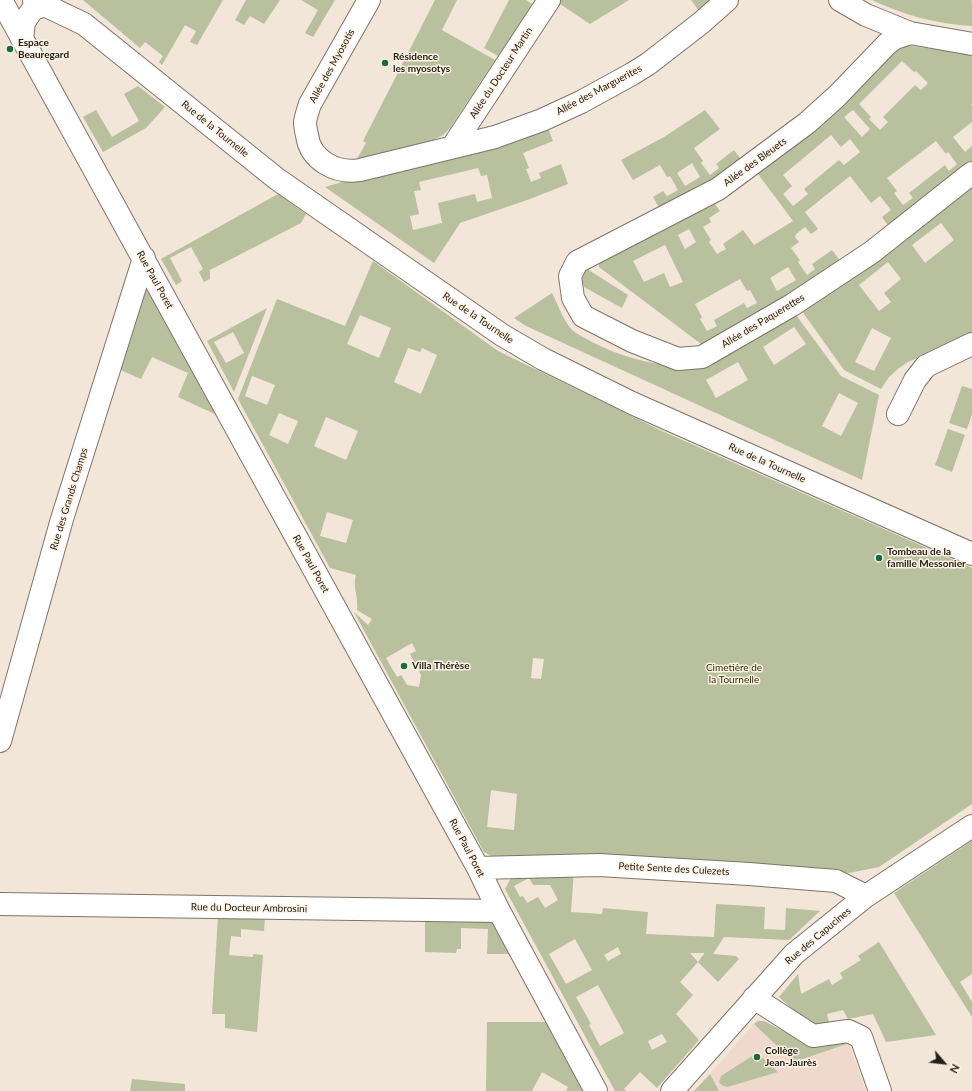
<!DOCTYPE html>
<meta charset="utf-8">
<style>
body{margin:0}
#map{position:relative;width:972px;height:1091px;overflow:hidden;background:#f1e6d7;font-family:Lato,sans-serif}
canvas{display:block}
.north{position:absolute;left:924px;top:1043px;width:40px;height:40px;-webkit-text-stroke:3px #fff3e4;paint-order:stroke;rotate:118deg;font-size:11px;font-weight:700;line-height:16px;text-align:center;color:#24201b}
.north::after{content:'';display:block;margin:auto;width:14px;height:18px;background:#24201b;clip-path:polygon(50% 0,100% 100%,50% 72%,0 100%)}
</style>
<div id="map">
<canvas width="972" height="1091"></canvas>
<div class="north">N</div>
</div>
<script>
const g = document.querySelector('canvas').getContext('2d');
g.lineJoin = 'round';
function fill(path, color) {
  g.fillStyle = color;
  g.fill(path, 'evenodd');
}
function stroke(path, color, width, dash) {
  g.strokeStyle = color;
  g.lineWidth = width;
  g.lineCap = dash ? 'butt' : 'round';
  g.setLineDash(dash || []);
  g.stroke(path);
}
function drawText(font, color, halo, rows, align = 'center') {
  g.font = font + ' Lato,sans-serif';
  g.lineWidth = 3;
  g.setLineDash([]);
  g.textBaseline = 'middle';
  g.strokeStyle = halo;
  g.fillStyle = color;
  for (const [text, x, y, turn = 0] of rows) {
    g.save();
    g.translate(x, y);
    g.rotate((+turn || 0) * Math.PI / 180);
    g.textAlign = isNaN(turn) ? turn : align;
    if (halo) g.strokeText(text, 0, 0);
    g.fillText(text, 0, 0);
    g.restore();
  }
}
fill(new Path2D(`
 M 754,1024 L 794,1062 L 849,1044 L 866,1091 L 695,1091 Z`), '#efd9cc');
fill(new Path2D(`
 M 83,0 L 223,0 L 197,45 L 190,42 L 196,31 L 185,25 L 162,65 L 159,62 L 163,56 L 145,42 L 140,48 Z
 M 246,0 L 280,0 L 264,24 L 250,16 L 244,25 L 235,20 Z
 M 301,0 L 335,0 L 313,37 L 305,33 L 318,10 Z
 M 435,0 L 457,0 L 442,30 L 495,60 L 450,128 L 443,135 L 431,141 L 362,160 L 357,159 L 366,143 L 363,141 Z
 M 509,0 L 526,0 L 532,4 L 498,56 L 484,48 Z
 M 558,0 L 629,0 L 590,24 L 557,2 Z
 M 691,0 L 720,0 L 702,15 Z
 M 872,0 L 972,0 L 971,2 L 972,3 L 972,26 C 937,24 903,15 872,0 Z
 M 904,45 L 972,54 L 972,103 L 971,105 L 972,106 L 972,122 L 953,137 L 965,152 L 972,146 L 972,163 L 889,227 L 882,217 L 891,210 L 880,196 L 871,203 L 850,176 L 805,212 L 818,229 L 811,234 L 805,227 L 796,234 L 795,237 L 799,242 L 791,248 L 800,260 L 798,262 L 807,275 L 815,269 L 812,264 L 832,250 L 841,262 L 705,347 L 599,267 L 599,255 L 711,199 L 720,211 L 709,218 L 711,222 L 703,227 L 711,240 L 709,242 L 717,254 L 726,249 L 723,244 L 743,230 L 754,245 L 793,221 L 755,170 L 885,56 ZM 902,61 L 914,72 L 916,71 L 928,83 L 921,90 L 915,85 L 883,117 L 888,122 L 880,130 L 869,119 L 871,117 L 859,104 ZM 853,110 L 870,129 L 862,137 L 844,117 ZM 831,135 L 841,147 L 850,139 L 860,152 L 844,165 L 839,160 L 804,189 L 808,194 L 793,206 L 783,194 L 792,186 L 783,175 ZM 936,141 L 946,154 L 948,152 L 957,164 L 949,171 L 945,165 L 909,193 L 913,198 L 903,205 L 894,193 L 897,191 L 887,178 ZM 689,229 L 696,242 L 685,249 L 678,235 ZM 665,245 L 683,282 L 670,287 L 664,273 L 644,282 L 633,261 ZM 788,267 L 796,280 L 777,291 L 770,278 ZM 740,279 L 747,291 L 750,290 L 757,303 L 747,308 L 744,303 L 714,320 L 717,326 L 707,331 L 700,319 L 702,317 L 695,304 Z
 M 138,86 L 165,107 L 146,128 L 103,152 L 83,117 L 96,110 L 112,137 L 139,121 L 124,94 Z
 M 705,110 L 720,129 L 694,148 L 703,161 L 701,163 L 710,175 L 719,168 L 716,164 L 734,150 L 743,162 L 661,211 L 653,197 L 663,191 L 667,196 L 678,190 L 670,176 L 667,177 L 660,165 L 633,180 L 621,160 L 664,137 ZM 692,163 L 700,177 L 685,186 L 677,173 Z
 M 546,123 L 553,141 L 523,153 L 529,168 L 526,169 L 531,182 L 541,178 L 539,173 L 561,164 L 568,184 L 530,199 L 460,223 L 434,263 L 325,187 ZM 478,168 L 481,176 L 487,175 L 492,198 L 477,202 L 475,194 L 438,203 L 442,223 L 413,230 L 410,216 L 419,214 L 414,191 L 421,190 L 419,182 Z
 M 972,180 L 972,334 L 908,362 L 899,368 L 889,377 L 881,389 L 844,370 L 799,307 ZM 941,223 L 954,240 L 925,263 L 912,245 ZM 888,262 L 901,279 L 884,293 L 891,302 L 879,311 L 859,285 ZM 872,328 L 891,338 L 874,371 L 855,362 Z
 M 278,194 L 306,214 L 301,223 L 210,270 L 210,279 L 204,282 L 199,272 L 203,269 L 191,247 L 170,258 L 182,281 L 176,285 L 161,259 Z
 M 373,261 L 498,351 L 662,431 L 972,568 L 972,804 L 879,867 L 849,873 L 616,858 L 497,859 L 484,852 L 354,612 L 368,625 L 372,619 L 357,610 C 359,598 352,586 356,575 L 330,568 L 238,399 L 277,299 L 345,326 ZM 360,315 L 391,328 L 379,358 L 347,344 ZM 408,348 L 420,352 L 422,348 L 437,355 L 421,394 L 394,382 ZM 252,376 L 275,385 L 267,405 L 245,396 ZM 279,413 L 298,421 L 288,444 L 269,435 ZM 326,417 L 358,431 L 346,460 L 314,446 ZM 327,512 L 353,520 L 346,543 L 320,536 ZM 412,643 L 416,651 L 410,654 L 421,675 L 419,687 L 407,685 L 401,675 L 397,677 L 386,658 ZM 533,658 L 544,659 L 541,679 L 531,678 ZM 491,790 L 517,794 L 514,830 L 487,827 Z
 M 584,267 L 628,295 L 622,308 L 584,287 L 582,281 Z
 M 141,289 L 150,290 L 219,416 L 178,397 L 188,373 L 152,357 L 141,379 L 116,368 Z
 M 552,293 C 558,305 563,319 571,329 C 576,334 585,338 592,342 C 620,356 647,364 678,366 L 793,311 L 841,376 L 879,395 L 862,480 L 526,326 L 514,318 ZM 794,327 L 806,344 L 774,365 L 763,347 ZM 738,362 L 748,380 L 716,398 L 706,380 ZM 839,393 L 858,403 L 841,436 L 822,426 Z
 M 267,308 L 234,392 L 207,341 ZM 233,332 L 244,353 L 226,363 L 214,342 Z
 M 962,386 L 972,389 L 972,414 L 967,429 L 949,423 Z
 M 948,429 L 965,435 L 952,472 L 935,465 Z
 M 972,841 L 972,974 L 960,982 L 972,1002 L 972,1017 L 894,893 Z
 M 574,870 L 571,912 L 602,914 L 603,908 L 648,912 L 646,934 L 714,937 L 716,904 L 765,907 L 764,929 L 785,930 L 786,908 L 820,911 L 789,940 L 724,937 L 713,954 L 736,956 L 739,959 L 718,982 L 698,962 L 680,982 L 693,995 L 676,1014 L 699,1040 L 657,1088 L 640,1072 L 624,1089 L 626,1091 L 615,1091 L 505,889 L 514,872 ZM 529,878 L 533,885 L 550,885 L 558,900 L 545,908 L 538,897 L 527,903 L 523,896 L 520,897 L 514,886 ZM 575,939 L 592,970 L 566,984 L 549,954 ZM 618,947 L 621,954 L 608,961 L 604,955 ZM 690,953 L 704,953 L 704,954 L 698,962 ZM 598,985 L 624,1033 L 600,1046 L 589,1025 L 591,1024 L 576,997 ZM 662,1034 L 667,1042 L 652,1050 L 648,1041 Z
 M 218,916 L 265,917 L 264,931 L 241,929 L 241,937 L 231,936 L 229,955 L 253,957 L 253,954 L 263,955 L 257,1032 L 225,1028 L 225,1014 L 212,1014 Z
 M 425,917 L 487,919 L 495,924 L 511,954 L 487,954 L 488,929 L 461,928 L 461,949 L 457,949 L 456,953 L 425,952 Z
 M 879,942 L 936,1035 L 886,1042 L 873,1014 L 848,1019 L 843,1010 L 827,1014 L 829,1022 L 811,1026 L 779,997 L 798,974 L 801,994 L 829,979 L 832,985 L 843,978 L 840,973 L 861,960 L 858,956 Z
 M 758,1021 L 764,1021 L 804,1042 L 845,1042 L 847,1044 L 794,1062 L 754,1024 Z
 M 487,1022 L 547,1022 L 584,1091 L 566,1091 L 568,1087 L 542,1072 L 532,1091 L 486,1091 Z
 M 757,1053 L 778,1072 L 727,1087 C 723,1086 721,1085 719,1082 L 721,1076 Z
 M 710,1074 L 719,1091 L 694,1091 Z
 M 132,1079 L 185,1084 L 185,1091 L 130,1091 Z`), '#b8c09d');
const minor = new Path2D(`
 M 1,0 L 478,868 L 499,911 L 596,1091
 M 369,0 L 310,104 C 308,110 306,116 305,122 C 305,126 306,131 307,135 C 310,160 336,174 360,170 L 495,137 L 542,120 L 581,102 L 632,74 L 648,64 L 701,23 L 727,0
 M 840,0 L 866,15 L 910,33 L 972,44
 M 910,33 L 895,38 L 887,44 L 837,96 L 807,123 L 718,189 L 577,262 L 570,276 L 573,298 L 583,316 L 632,341 L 678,359 L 702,357 L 792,305 L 872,252 L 972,173
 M 22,39 L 24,22 L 33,9 L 46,5
 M 453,146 L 549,0
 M 898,414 L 915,380 L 926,366 L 972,344
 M 0,741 L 62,519 L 144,258
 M 478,868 L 599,865 L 749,874 L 836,881 L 866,896
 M 0,904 L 499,911
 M 754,998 L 813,1036 L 848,1031 L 861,1037 L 880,1091
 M 672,1091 L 794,954 L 866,896 L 972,826`);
const primary = new Path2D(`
 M 34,0 L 84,24 L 277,179 L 502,335 L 543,359 L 632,403 L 972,554`);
stroke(minor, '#7f7467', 24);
stroke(primary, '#7f7467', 24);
stroke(minor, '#fff', 22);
stroke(primary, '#fff', 22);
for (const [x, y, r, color] of [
 [10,49,4,"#156d40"],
 [385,63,4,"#156d40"],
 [879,558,4,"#156d40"],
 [404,666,4,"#156d40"],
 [757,1057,4,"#156d40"]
]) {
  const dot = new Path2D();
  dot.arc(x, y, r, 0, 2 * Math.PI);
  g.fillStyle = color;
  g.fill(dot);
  stroke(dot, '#fff3e4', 1.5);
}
drawText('bold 10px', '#24201b', '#fff3e4', [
 ["Espace",18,43],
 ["Beauregard",18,55],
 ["Résidence",393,57],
 ["les myosotys",393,69],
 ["Tombeau de la",887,552],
 ["famille Messonier",887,564],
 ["Villa Thérèse",412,666],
 ["Collège",765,1051],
 ["Jean-Jaurès",765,1063]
], 'left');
drawText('10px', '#24201b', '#fff3e4', [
 ["Allée des Myosotis",332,66,-61],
 ["Allée du Docteur Martin",501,73,-57],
 ["Allée des Marguerites",599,90,-28],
 ["Rue de la Tournelle",215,129,39],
 ["Allée des Bleuets",755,162,-36],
 ["Rue Paul Poret",155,280,61],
 ["Rue de la Tournelle",478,318,34],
 ["Allée des Paquerettes",763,321,-31],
 ["Rue de la Tournelle",767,463,24],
 ["Rue des Grands Champs",69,499,-73],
 ["Rue Paul Poret",311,564,61],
 ["Rue Paul Poret",467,848,62],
 ["Petite Sente des Culezets",674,869,3],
 ["Rue du Docteur Ambrosini",249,908,1],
 ["Rue des Capucines",818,936,-40]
]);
drawText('10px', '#292f07', '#fff3e4', [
 ["Cimetière de",734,668],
 ["la Tournelle",734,680]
]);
</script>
